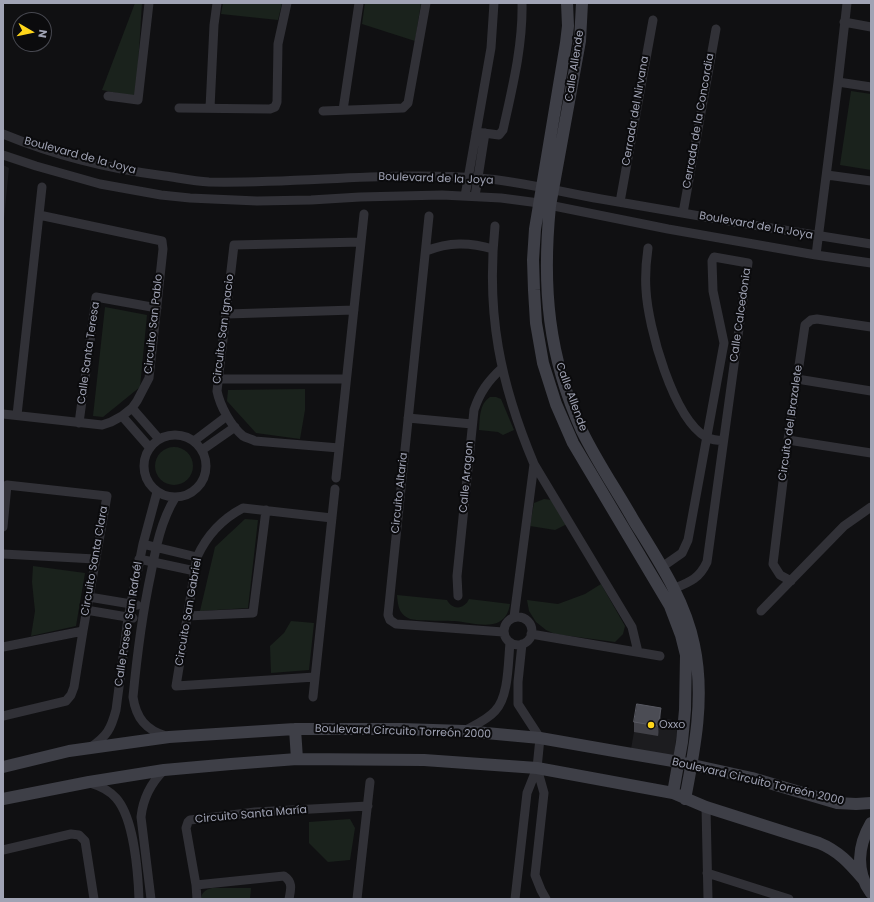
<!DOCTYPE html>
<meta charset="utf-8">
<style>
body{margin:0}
#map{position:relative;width:874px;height:902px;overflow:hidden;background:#101012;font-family:Poppins,sans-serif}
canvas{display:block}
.frame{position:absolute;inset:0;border:4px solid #a0a3b4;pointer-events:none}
.north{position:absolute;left:12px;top:12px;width:40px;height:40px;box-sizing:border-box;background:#0b0b0d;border:1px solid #474850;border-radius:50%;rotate:99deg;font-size:11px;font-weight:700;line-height:16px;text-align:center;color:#a0a3b4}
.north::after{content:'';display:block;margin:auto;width:14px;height:18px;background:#ffd61a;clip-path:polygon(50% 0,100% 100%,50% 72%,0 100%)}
</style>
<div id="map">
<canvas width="874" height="902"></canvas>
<div class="frame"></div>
<div class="north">N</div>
</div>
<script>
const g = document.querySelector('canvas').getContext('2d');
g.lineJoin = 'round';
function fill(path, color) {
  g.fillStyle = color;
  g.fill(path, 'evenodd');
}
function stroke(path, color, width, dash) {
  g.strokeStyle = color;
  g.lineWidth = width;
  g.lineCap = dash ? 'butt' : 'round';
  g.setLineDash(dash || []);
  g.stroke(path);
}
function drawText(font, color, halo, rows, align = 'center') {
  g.font = font + ' Poppins,sans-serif';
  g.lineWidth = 4;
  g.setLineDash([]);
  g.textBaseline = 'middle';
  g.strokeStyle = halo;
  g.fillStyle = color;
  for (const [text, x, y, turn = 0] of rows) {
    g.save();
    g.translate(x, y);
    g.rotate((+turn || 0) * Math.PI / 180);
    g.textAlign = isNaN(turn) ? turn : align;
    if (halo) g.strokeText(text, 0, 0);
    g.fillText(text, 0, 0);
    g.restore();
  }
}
fill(new Path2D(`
 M 3,165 L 9,168 L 3,229 Z
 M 661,718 L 678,721 L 674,757 L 631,749 L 634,732 Z`), '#1c1c1f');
fill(new Path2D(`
 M 135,3 L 142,3 L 136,97 L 102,90 Z
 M 223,3 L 282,3 L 278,20 L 221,14 Z
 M 365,3 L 421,3 L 415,41 L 362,24 Z
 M 851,91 L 871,94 L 871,170 L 840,165 Z
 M 105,307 L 147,315 L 140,387 L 103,417 L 93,416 Z
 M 305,389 L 305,410 L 300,439 L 256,433 L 227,401 L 228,390 Z
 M 490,397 L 496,397 L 501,399 L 514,430 L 503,435 L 498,432 L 479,430 C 480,419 479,404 490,397 Z
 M155 466a19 19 0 1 1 38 0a19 19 0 1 1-38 0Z
 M 544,499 L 552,500 L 567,524 L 555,530 L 530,526 L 534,503 Z
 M 245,519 L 258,520 L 248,608 L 200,611 L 215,547 Z
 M 33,566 L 85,573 L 76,626 L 31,636 L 35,611 L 32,582 Z
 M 601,584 L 625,626 L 623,634 L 615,642 L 555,634 L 546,630 L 536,622 L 529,611 L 527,600 L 558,604 L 585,594 Z
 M 397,595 L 447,600 C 452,610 464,610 469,599 L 510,604 C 509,611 506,618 499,622 C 488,628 467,622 454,621 C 444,620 415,622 408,618 C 398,613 398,604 397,595 Z
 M 291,621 L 314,623 L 309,670 L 271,673 L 270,646 L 284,633 Z
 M 350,819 L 355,828 L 350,860 L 328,862 L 309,843 L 309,822 Z
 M 212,888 L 251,888 L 250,899 L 201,899 C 202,892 205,890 212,888 Z`), '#1a221c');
stroke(new Path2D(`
 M 844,22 L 871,27
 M 838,82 L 871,87
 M 108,96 L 138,100 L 149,3
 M 179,108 L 270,109 L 275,107 L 277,102 L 278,44 L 287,3
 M 210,108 L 214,25 L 217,3
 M 343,110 L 359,3
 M 323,111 L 403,108 L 408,103 L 426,3
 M 476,132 L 499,135 L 503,130 C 512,89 523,46 522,3
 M 3,134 C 54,155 110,169 165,176 C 179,178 194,181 209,182 C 299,184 389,171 479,178 C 520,181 560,192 601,199 C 691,215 781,230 871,244
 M 3,155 L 36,166 L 100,184 L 161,195 L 190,198 L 257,201 L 311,200 L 360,197 L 442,195 L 501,198 L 539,203 L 668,229 L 816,255 L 871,263
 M 827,175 L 871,181
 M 465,196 L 491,48 L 494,3
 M 475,196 L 485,133
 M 620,202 L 653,20
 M 683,213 L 716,29
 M 429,216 L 388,615 L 390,620 L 396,624 L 503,632
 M 495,226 C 486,314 500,383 534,464 L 632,627 L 638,652
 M 648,248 C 646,262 645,276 646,290 C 648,327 673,418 706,437 C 711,440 718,440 723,441
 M 426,251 C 449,242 469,242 493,249
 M 816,255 L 838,82 L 847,3
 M 227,314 L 354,310
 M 218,379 L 346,379
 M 797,379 L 871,391
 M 132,408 L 159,439
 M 3,414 L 102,425 L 111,422 L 122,416 L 132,408 L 137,401 L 149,378 L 163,249 L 162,241 L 39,215
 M 17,415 L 42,187
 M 122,416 L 150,448
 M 408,418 L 472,424
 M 79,423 L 96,297 L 157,308
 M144 466a31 31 0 1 1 62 0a31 31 0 1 1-62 0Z
 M 788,440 L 871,453
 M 194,441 L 227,416
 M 339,448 L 255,441 C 252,439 246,438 243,436 C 231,426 220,406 217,391 L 234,245 L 361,242
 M 202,450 L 235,427
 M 336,478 L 364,214
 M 3,527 L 7,485 L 107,496 L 83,631 L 74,687 L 71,695 L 66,701 L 3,716
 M 143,544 L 197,557
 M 3,554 L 95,559
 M 139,559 L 195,571
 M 662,567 L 682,553 L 688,540 L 724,343 L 713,291 L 712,261 L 714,257 L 748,263 L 707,562 C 699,579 690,582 673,589
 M 791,581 L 780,575 L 773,564 L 788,440 L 805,325 L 811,320 L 817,319 L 871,327
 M 458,596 L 457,576 L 474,410 C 480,392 488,381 502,368
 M 89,597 L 137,605
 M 86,610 L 133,618
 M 761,611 L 844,526 L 871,507
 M 187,616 L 253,613 L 266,510
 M504 631a14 14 0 1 1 28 0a14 14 0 1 1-28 0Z
 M 514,617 L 534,464
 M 531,634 L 660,656
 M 3,647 L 83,631
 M 315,677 L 176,686 L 197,557 C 207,535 222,519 243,508 L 332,518
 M 313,697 L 335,489
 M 464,731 C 475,725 487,720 495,711 C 509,697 508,662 510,643
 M 166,736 C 146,730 136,718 133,697 C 137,655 142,615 151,573 C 156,547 161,521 175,498
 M 91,747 C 107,736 111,729 116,710 L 128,618 L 143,544 L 157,492
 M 537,768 L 544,793 L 535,875 L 541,890 L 546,899
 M 90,783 C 100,786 109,790 116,798 C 134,818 138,873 139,899
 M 706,807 L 708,899
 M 3,850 L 71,834 L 79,835 L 85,841 L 94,899
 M 707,873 L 789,899
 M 196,885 L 284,876 C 293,882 291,889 289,899
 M 151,899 L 141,817 C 143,798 150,784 164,770
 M 197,899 L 196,885 L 186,828 L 188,822 L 190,820 L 255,812 L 368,806
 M 357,899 L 370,782
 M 515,899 L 527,793 L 537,768 L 540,738 L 518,704 L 518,682 L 522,644`), '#313137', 9);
stroke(new Path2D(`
 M 567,3 L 568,26 L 566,43 L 535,229 L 533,260 L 534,290 L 536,323 L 543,363 L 556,404 L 573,443 L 670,606 L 681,635 L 686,655 L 685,710 L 682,742 L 673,793
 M 582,3 L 580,41 L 550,206 C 542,287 548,356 582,431 C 597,462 617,491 634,521 C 658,560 685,600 694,645 C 705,696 695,748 685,799
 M 295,729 L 297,759
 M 3,767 L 69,751 L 169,737 L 295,729 L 402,729 L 464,731 L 540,738 L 620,752 L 679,762 L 752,778 L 837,803 L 856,804 L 871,803
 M 3,799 L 89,782 L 164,770 L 231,764 L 297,759 L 424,760 L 537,768 L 673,793 L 706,807 L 819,843 C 839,851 850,864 863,879
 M 871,823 C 858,845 855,871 871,893`), '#3e3f47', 12);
fill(new Path2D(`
 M 661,718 L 658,736 L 634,732 L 634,722 Z`), '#414148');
fill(new Path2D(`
 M 661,708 L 661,718 L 658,736 L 658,726 Z`), '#29292e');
const building = new Path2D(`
 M 637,704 L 661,708 L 658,726 L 634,722 Z`);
fill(building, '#4b4c54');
stroke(building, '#595a63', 1);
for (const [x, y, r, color] of [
 [651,725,4,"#ffd61a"]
]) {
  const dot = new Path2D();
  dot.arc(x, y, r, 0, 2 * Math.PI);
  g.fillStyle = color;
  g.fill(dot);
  stroke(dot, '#0b0b0d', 1.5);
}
drawText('11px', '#a0a3b4', '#0b0b0d', [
 ["Calle Allende",575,66,-81],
 ["Cerrada del Nirvana",636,111,-80],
 ["Cerrada de la Concordia",699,121,-80],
 ["Boulevard de la Joya",80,156,15],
 ["Boulevard de la Joya",436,179,2],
 ["Boulevard de la Joya",756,226,10],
 ["Calle Calcedonia",741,315,-82],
 ["Circuito San Pablo",154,324,-84],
 ["Circuito San Ignacio",224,329,-83],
 ["Calle Santa Teresa",89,353,-82],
 ["Calle Allende",571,397,70],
 ["Circuito del Brazalete",791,423,-82],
 ["Calle Aragon",467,477,-85],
 ["Circuito Altaria",400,493,-84],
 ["Circuito Santa Clara",95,561,-80],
 ["Circuito San Gabriel",189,612,-80],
 ["Calle Paseo San Rafaél",129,624,-81],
 ["Boulevard Circuito Torreón 2000",403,732,2],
 ["Boulevard Circuito Torreón 2000",758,782,13],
 ["Circuito Santa María",251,815,-5]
]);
drawText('11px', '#a0a3b4', '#0b0b0d', [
 ["Oxxo",659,725]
], 'left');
</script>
